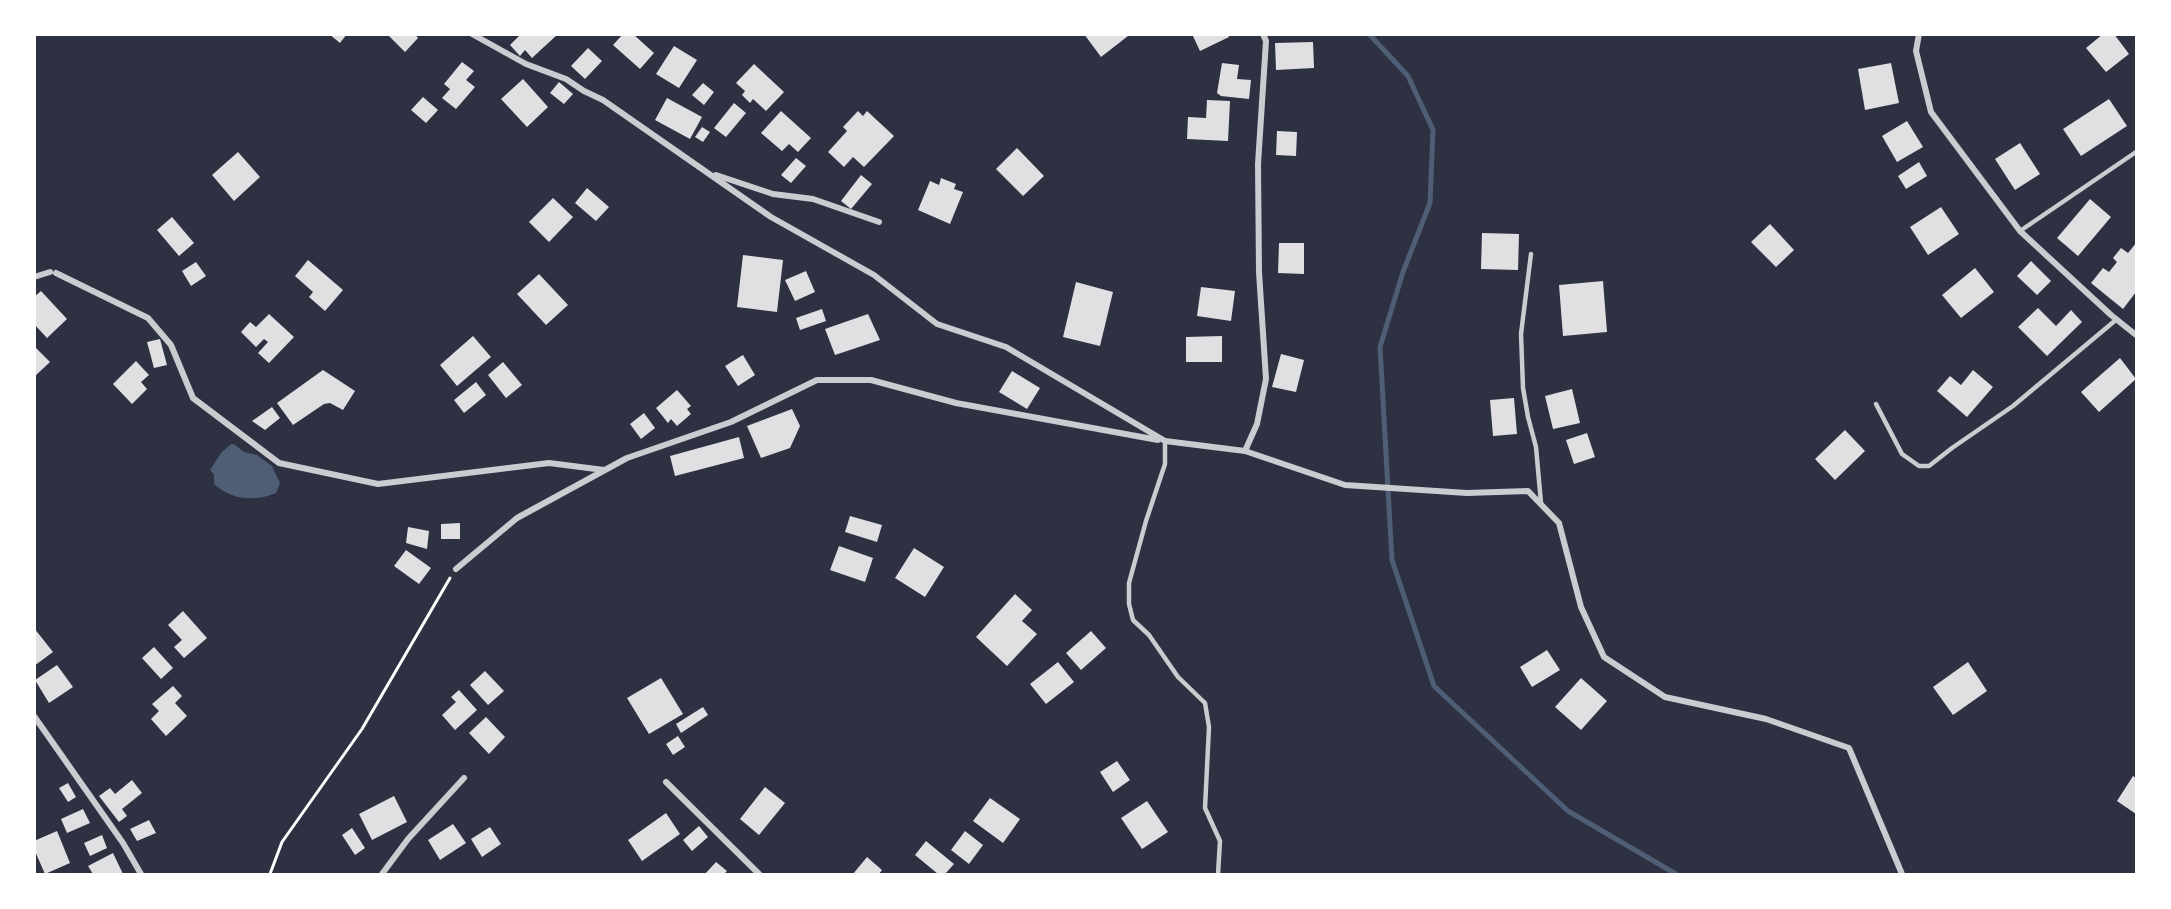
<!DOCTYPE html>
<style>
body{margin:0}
#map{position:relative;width:2171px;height:909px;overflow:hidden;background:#2d3142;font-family:Mulish,sans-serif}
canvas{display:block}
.frame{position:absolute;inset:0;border:36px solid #fff;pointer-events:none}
</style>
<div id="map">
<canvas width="2171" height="909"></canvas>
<div class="frame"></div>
</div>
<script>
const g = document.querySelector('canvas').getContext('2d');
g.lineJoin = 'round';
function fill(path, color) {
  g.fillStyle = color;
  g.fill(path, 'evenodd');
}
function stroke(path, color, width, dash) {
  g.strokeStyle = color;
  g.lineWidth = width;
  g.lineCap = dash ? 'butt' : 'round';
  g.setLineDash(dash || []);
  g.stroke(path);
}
fill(new Path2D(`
 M 231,444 L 234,444 L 244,452 L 257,455 L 272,466 L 280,483 L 276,493 C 255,502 231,500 214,484 L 214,474 L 210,470 L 221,453 Z`), '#4f5d75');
stroke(new Path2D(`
 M 1369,34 L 1408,76 L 1433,130 L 1430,203 L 1403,272 L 1380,347 L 1392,560 L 1434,686 L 1568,811 L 1676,874`), '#4f5d75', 5);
fill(new Path2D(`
 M 329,34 L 347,34 L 340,43 Z
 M 387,34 L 415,34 L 418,38 L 405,52 Z
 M 521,34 L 558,34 L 532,58 L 525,50 L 520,56 L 510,45 Z
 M 623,34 L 633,34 L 654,53 L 640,69 L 613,45 Z
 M 1084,34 L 1127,34 L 1128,36 L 1101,57 Z
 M 1192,34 L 1228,34 L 1229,37 L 1200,51 Z
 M 2103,34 L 2114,34 L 2129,54 L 2106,72 L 2086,48 Z
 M 1313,42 L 1314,68 L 1276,70 L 1275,43 Z
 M 674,46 L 697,60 L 679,88 L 656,74 Z
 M 588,48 L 602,61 L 585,79 L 571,66 Z
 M 462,62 L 474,71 L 466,80 L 475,87 L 456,109 L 442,98 L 450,89 L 444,84 Z
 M 1222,63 L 1239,65 L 1237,79 L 1251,80 L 1249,99 L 1221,96 L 1217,93 Z
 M 1891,63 L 1899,103 L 1865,110 L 1858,69 Z
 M 754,64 L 784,92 L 766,111 L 753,99 L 750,103 L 742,95 L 745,91 L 736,83 Z
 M 523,79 L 548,107 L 527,127 L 501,99 Z
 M 559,82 L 573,94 L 564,104 L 550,93 Z
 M 703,83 L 714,92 L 704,105 L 692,95 Z
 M 423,97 L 438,110 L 426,123 L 411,110 Z
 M 667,98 L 702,117 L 690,139 L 655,120 Z
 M 2109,99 L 2127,126 L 2081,156 L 2063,129 Z
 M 1207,100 L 1230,101 L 1228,141 L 1187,139 L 1188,117 L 1206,118 Z
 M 734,103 L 746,113 L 726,137 L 714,128 Z
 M 781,111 L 811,138 L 798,152 L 789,144 L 782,151 L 761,133 Z
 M 858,111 L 863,116 L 867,111 L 894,136 L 864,167 L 853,157 L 844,167 L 828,152 L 847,131 L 843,127 Z
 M 1907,121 L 1923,147 L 1897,162 L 1882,136 Z
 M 702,127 L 710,132 L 703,142 L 695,137 Z
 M 1277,131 L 1297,132 L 1296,156 L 1276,155 Z
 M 2020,143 L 2040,174 L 2015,190 L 1995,159 Z
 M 1017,148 L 1044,176 L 1023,196 L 996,169 Z
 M 238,152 L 260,177 L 234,201 L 212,175 Z
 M 796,158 L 806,166 L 791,183 L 781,175 Z
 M 1919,162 L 1927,176 L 1906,189 L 1898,176 Z
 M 861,175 L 872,184 L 851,209 L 841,201 Z
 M 941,178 L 956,184 L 954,189 L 963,192 L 950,224 L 918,210 L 930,181 L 939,185 Z
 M 587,188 L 609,207 L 596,221 L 575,203 Z
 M 553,198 L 573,217 L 549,242 L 529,222 Z
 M 2090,199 L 2111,217 L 2078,256 L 2057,238 Z
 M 1941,207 L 1959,234 L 1928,255 L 1910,227 Z
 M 172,217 L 194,243 L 179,256 L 157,230 Z
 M 1770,224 L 1794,250 L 1776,267 L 1751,242 Z
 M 1482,233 L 1519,234 L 1518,270 L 1481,269 Z
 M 1279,243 L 1304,243 L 1304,274 L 1278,273 Z
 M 2136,243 L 2136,292 L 2123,309 L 2091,283 L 2103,268 L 2109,272 L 2117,262 L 2113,258 L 2121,248 L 2128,253 Z
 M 743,255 L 783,260 L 777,312 L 737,307 Z
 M 308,260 L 343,290 L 325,311 L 309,297 L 313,292 L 295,276 Z
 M 2031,261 L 2051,281 L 2037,295 L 2017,276 Z
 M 196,262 L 206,276 L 191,286 L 182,271 Z
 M 1975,268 L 1994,292 L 1961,318 L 1942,295 Z
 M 806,271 L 815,292 L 795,301 L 785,280 Z
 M 539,274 L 568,305 L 546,325 L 517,294 Z
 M 1603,281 L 1607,332 L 1563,336 L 1559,285 Z
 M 1076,282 L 1113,292 L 1100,346 L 1063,337 Z
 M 1201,287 L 1235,291 L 1231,321 L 1197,316 Z
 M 41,291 L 67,319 L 47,338 L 34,324 L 34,297 Z
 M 2038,308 L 2056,326 L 2071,310 L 2082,322 L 2047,356 L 2018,327 Z
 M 822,309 L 826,321 L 800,330 L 796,318 Z
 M 269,314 L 294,337 L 269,363 L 258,353 L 268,342 L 264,339 L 256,347 L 241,332 L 250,322 L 256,327 Z
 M 868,314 L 880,340 L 835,355 L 825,329 Z
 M 473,336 L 491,357 L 457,386 L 440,365 Z
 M 1222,336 L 1222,362 L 1186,362 L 1186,337 Z
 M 160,339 L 167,365 L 154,368 L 147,342 Z
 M 34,346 L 50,362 L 34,377 Z
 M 1281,354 L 1304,360 L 1296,392 L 1272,387 Z
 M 743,355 L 755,375 L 738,386 L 725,366 Z
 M 2120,358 L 2136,379 L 2099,412 L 2081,392 Z
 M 136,361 L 149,375 L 141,382 L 147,389 L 132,404 L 113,384 Z
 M 503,362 L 522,385 L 506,398 L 488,375 Z
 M 323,370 L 355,391 L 343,410 L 330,403 L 324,404 L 293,425 L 277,403 Z
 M 1973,370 L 1993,387 L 1967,417 L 1937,391 L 1950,376 L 1961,385 Z
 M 1012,371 L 1040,388 L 1027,409 L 999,392 Z
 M 476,382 L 486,395 L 464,413 L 454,400 Z
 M 1572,389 L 1580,423 L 1553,429 L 1545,396 Z
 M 677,390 L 691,406 L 687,409 L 691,414 L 677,426 L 671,419 L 668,423 L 656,408 Z
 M 1514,398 L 1517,434 L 1493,436 L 1490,400 Z
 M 272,407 L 280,418 L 265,430 L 252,421 Z
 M 792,409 L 800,426 L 790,448 L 761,458 L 747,426 Z
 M 644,413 L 655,428 L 641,439 L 630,424 Z
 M 1845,430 L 1865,451 L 1835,480 L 1815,459 Z
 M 1587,433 L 1595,457 L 1574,464 L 1566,440 Z
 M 739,437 L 744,458 L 675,476 L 670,456 Z
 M 850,516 L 882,525 L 877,542 L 845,532 Z
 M 460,523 L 460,539 L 441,539 L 441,524 Z
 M 408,527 L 429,531 L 427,549 L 406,543 Z
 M 839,546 L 873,558 L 865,582 L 830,570 Z
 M 914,548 L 944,567 L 925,597 L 895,578 Z
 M 406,550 L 431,568 L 419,584 L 394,566 Z
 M 1015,594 L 1032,610 L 1022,621 L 1037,634 L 1007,666 L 976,637 Z
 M 183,611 L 207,638 L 184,658 L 174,647 L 182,640 L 168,625 Z
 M 34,628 L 53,652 L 34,666 Z
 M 1091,631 L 1106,648 L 1081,670 L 1066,653 Z
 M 154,647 L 173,668 L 161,679 L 142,658 Z
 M 1547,650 L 1560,670 L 1532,687 L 1520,667 Z
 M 1058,662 L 1074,682 L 1046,704 L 1030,684 Z
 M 1968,662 L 1987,691 L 1953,715 L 1933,687 Z
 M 57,665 L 73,687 L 49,703 L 35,680 Z
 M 485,671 L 504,691 L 488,705 L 470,685 Z
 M 661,678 L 683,714 L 649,734 L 627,698 Z
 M 1581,678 L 1607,701 L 1581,730 L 1555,707 Z
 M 173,686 L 182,696 L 175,703 L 187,716 L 166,736 L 151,719 L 159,711 L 152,704 Z
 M 459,690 L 477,710 L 455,730 L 442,715 L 456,702 L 451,697 Z
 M 703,707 L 708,715 L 681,733 L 676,724 Z
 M 486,717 L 505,737 L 489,754 L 469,733 Z
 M 678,736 L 685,747 L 673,755 L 666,744 Z
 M 1117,761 L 1130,780 L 1113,792 L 1100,772 Z
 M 2133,776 L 2136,778 L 2136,814 L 2117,801 Z
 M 132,780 L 142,793 L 122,809 L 127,816 L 119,822 L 99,796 L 110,788 L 115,794 Z
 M 68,783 L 76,797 L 68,802 L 59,788 Z
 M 765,787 L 785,803 L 759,835 L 740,819 Z
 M 394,796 L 407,822 L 372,840 L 359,814 Z
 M 990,798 L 1020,819 L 1003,843 L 973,821 Z
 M 1147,801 L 1168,832 L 1142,849 L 1121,818 Z
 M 83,809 L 90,823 L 67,833 L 61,819 Z
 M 666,813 L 680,834 L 642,861 L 628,840 Z
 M 149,820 L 156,833 L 137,841 L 130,829 Z
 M 453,824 L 466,843 L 440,860 L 428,840 Z
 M 699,826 L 708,837 L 692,851 L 683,840 Z
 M 490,827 L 501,844 L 482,857 L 471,839 Z
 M 352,828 L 365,848 L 355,855 L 342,835 Z
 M 57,831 L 70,863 L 45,874 L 34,849 L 34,841 Z
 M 965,831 L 983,845 L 969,864 L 951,850 Z
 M 102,835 L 107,848 L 90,856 L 84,843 Z
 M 926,841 L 954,864 L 945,874 L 938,874 L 915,855 Z
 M 113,853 L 123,874 L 93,874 L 88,866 Z
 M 867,857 L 882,870 L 879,874 L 853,874 Z
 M 716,862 L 727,871 L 724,874 L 705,874 Z`), '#e0e0e3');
stroke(new Path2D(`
 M 270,874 L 282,842 L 362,729 L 450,578`), '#fff', 3);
stroke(new Path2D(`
 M 2020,231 L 2136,152
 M 1531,254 L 1521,334 L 1523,388 L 1528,417 L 1536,447 L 1541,503
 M 1876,404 L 1902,454 L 1919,466 L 1929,466 L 1952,448 L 2013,406 L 2117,319
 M 1165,441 L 1165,464 L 1146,521 L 1129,583 L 1129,604 L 1133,620 L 1149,635 L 1178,677 L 1205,703 L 1209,727 L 1205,808 L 1220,841 L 1218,874`), '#caccd0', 4.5);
stroke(new Path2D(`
 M 472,34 L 526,64 L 566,79 L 584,91 L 603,100 L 771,217 L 874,275 L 937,324 L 1006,347 L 1165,441 L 1245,451 L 1345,485 L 1467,493 L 1528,491 L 1559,523 L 1581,607 L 1604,657 L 1665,697 L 1766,719 L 1849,748 L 1902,874
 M 1919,34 L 1916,51 L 1931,112 L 2020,231 L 2111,315 L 2136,335
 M 716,175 L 773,194 L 813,199 L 879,222
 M 56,273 L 148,318 L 171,345 L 193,398 L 279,463 L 378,484 L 549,463 L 604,470
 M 34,277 L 50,272
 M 1245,451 L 1257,424 L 1266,379 L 1259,272 L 1258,164 L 1266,41 L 1263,34
 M 456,569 L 517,518 L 627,458 L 731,422 L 817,380 L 871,380 L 956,403 L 1158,440
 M 34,716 L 123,843 L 141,874
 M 666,782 L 759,874
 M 382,874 L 408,839 L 464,778`), '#caccd0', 6);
</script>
